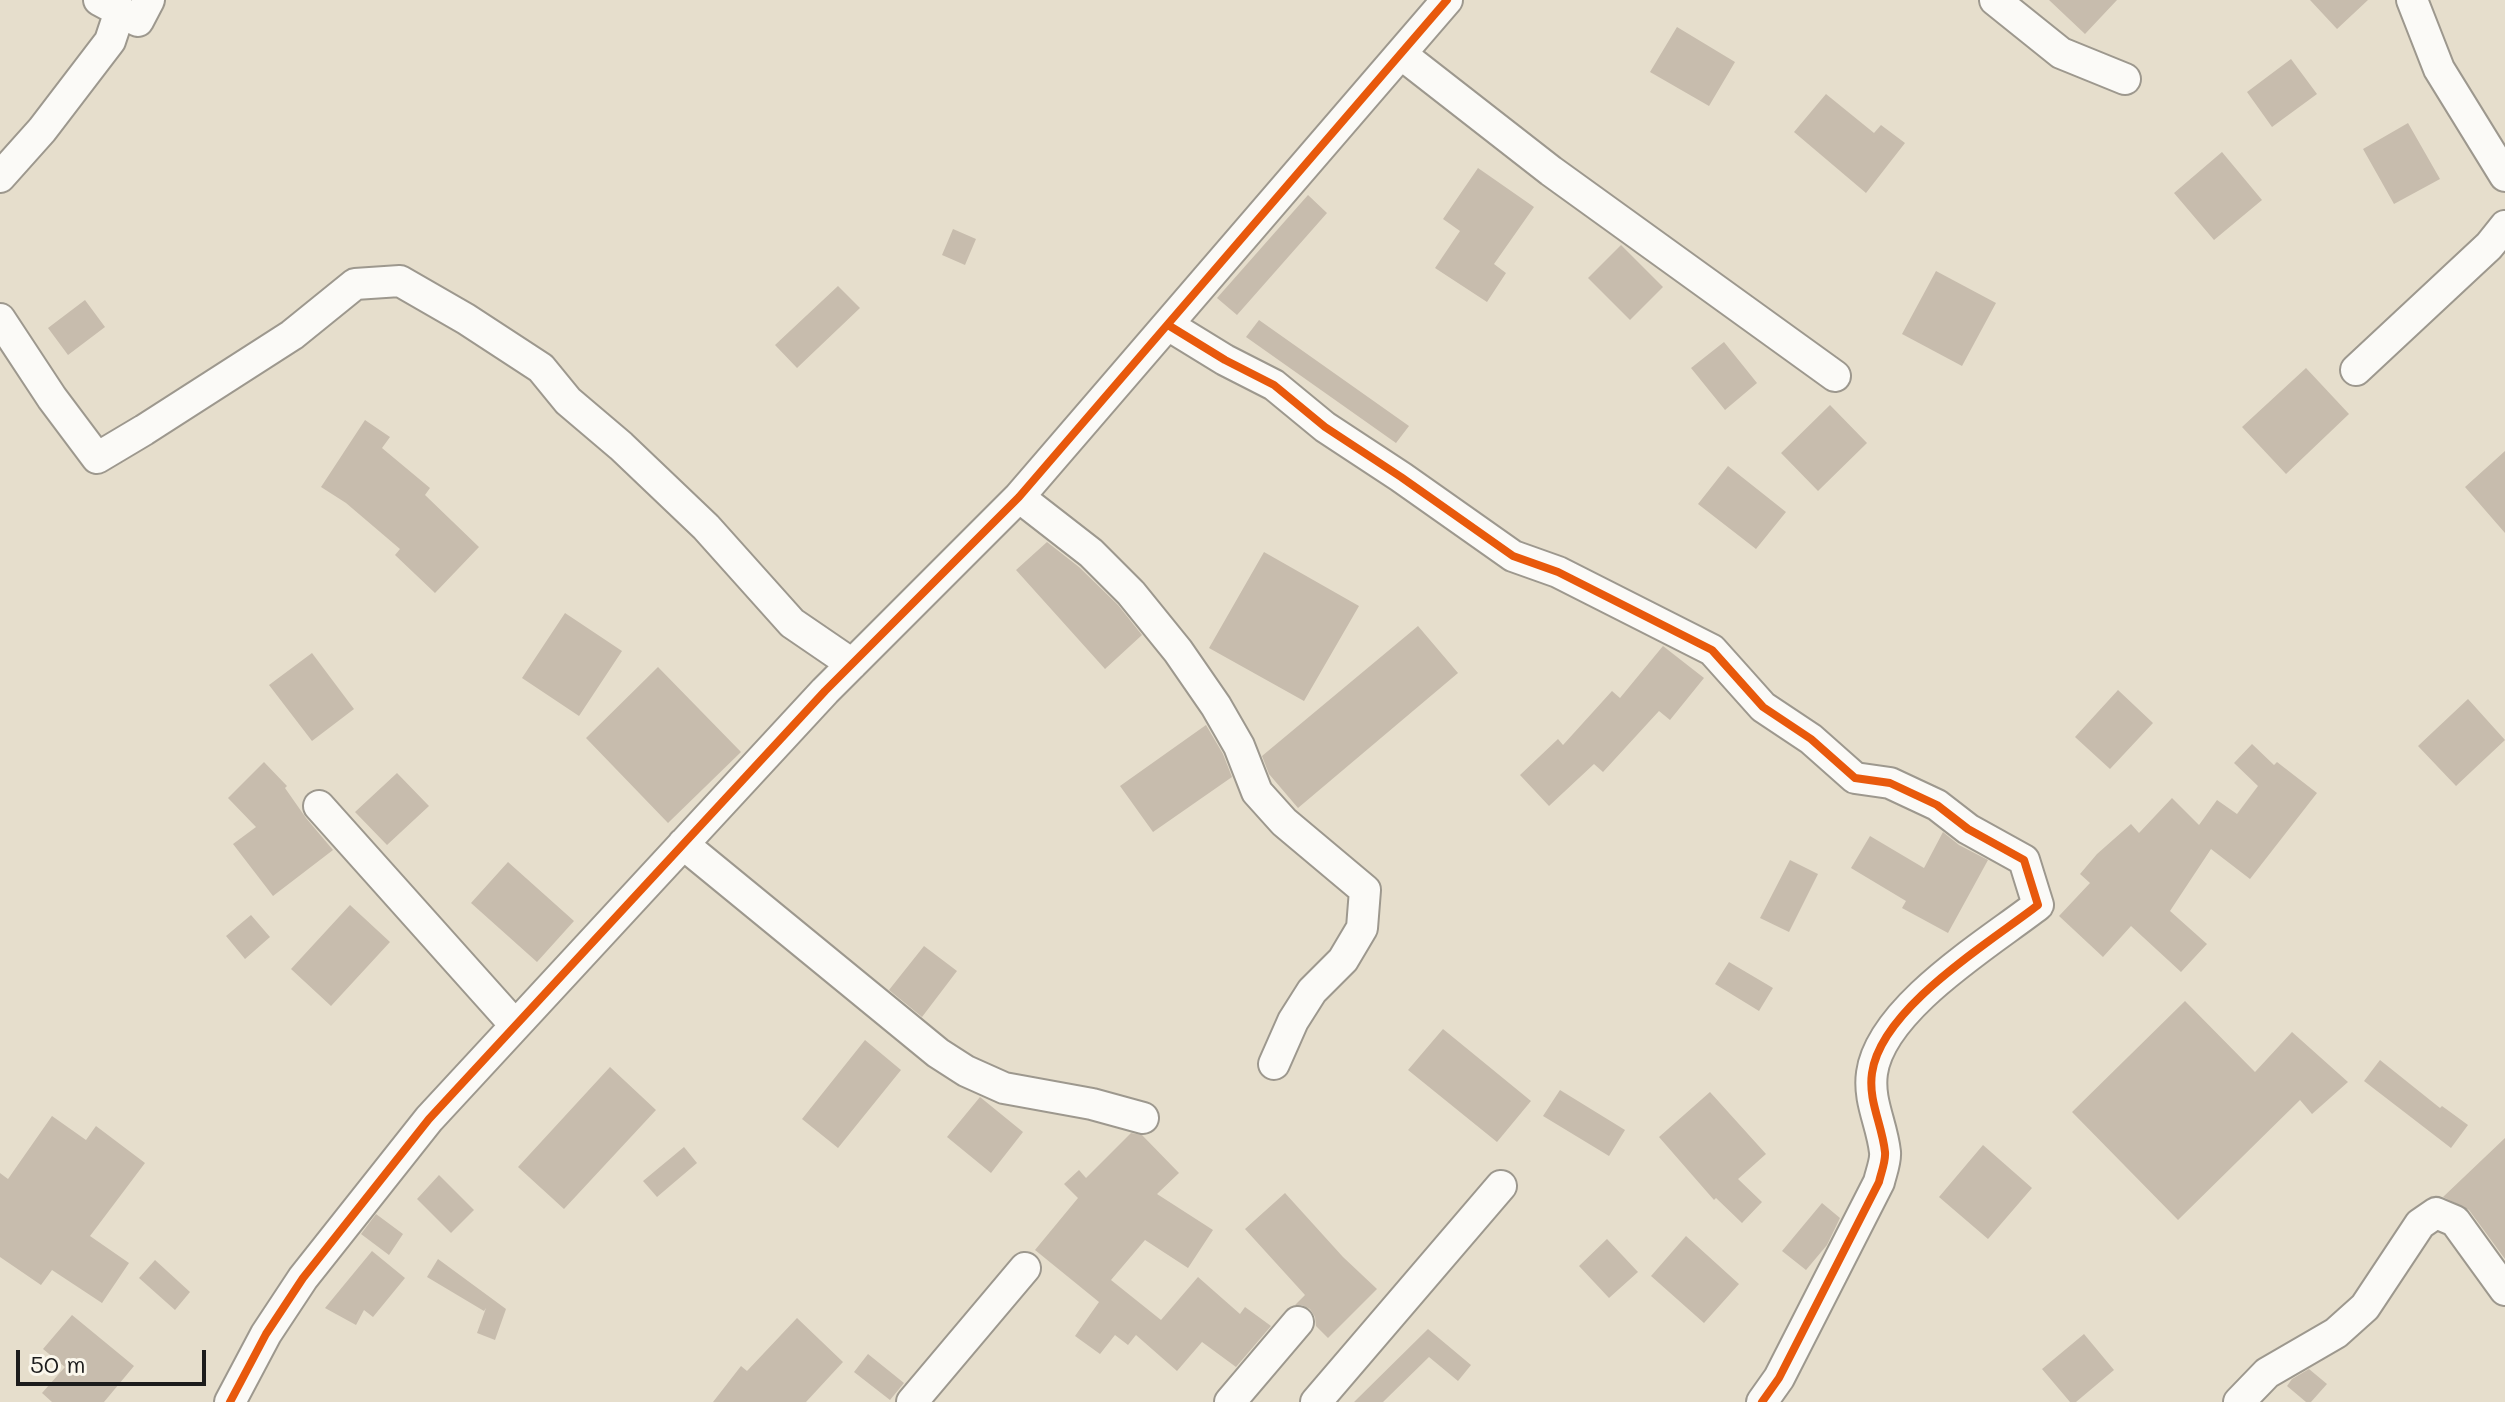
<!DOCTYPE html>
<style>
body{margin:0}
#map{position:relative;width:2505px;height:1402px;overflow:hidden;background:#e6decc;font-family:Mali,sans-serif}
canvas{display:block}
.scale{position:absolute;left:16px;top:1350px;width:190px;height:36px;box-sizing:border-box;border:4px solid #1c1c1c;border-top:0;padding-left:10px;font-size:24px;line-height:28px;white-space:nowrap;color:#1c1c1c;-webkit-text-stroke:6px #fbf7ec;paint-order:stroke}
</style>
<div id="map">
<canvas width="2505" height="1402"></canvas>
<div class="scale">50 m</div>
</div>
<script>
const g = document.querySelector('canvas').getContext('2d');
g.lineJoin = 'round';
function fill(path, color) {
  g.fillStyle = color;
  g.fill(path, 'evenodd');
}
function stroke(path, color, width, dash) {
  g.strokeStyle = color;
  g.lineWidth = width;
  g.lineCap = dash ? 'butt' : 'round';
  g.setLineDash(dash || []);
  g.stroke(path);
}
fill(new Path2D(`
 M 2049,0 L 2117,0 L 2085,34 Z
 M 2310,0 L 2368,0 L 2337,29 Z
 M 1677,27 L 1735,62 L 1709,106 L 1650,72 Z
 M 2291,59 L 2317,94 L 2272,127 L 2247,92 Z
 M 1826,94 L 1874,133 L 1881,125 L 1905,143 L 1866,193 L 1794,132 Z
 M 2408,123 L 2440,179 L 2394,204 L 2363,149 Z
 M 2222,152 L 2262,200 L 2214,240 L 2174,193 Z
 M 1478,168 L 1534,207 L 1494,264 L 1506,273 L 1487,302 L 1435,268 L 1460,231 L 1443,219 Z
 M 1308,195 L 1327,213 L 1237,315 L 1217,298 Z
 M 953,229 L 976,239 L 965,265 L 942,255 Z
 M 1621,245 L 1663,287 L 1630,320 L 1588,278 Z
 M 1936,271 L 1996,303 L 1962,366 L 1902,334 Z
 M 838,286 L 860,308 L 797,368 L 775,345 Z
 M 85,300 L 105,327 L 68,355 L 48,328 Z
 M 1259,320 L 1409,426 L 1396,443 L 1246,337 Z
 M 1724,342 L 1757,383 L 1725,410 L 1691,368 Z
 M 2306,368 L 2349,414 L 2286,474 L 2242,427 Z
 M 1830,405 L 1867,443 L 1818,491 L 1781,453 Z
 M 365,420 L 390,437 L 382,448 L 430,488 L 425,495 L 479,547 L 435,593 L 395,555 L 400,549 L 346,503 L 321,487 Z
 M 2505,451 L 2505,533 L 2465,487 Z
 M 1728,466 L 1786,512 L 1756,549 L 1698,504 Z
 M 1047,542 L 1079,567 L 1118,605 L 1142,635 L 1105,669 L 1016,570 Z
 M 1264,552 L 1359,606 L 1304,701 L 1209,648 Z
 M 565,613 L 622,651 L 579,716 L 522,678 Z
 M 1418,626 L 1458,673 L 1298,808 L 1269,774 L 1262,756 Z
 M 1663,646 L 1704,678 L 1670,720 L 1659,711 L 1603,772 L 1594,764 L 1549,806 L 1520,775 L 1558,739 L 1563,745 L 1612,691 L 1620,698 Z
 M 312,653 L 354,709 L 312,741 L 269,685 Z
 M 658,667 L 741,752 L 668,823 L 586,738 Z
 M 2118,690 L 2153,723 L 2110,769 L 2075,737 Z
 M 2468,699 L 2505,740 L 2456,786 L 2418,746 Z
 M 1206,725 L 1223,754 L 1232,777 L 1153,832 L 1120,786 Z
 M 2252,744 L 2274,765 L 2277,762 L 2317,793 L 2250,879 L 2211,849 L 2170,911 L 2207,944 L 2181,972 L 2131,926 L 2103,957 L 2059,916 L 2090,883 L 2080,874 L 2097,854 L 2131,824 L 2139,833 L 2172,798 L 2199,825 L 2217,800 L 2237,814 L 2258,786 L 2234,763 Z
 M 264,762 L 287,786 L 285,788 L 306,818 L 333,850 L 273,896 L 233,844 L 256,827 L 228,798 Z
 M 397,773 L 429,806 L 387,845 L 355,812 Z
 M 1943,832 L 1959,845 L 1988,860 L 1948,933 L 1902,908 L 1906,901 L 1851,868 L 1870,836 L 1924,868 Z
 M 1790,860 L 1818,874 L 1789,932 L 1760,918 Z
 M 508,862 L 574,921 L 537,962 L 471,903 Z
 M 350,905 L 390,942 L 331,1006 L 291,969 Z
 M 251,915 L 270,937 L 245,959 L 226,936 Z
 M 924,946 L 957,971 L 922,1017 L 889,990 Z
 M 1729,962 L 1773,988 L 1759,1011 L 1715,984 Z
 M 2185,1001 L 2255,1072 L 2292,1032 L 2348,1082 L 2312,1114 L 2300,1100 L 2178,1220 L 2072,1112 Z
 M 1443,1029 L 1531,1101 L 1497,1142 L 1408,1070 Z
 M 865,1040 L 901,1070 L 838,1148 L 802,1119 Z
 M 2380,1060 L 2440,1108 L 2442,1106 L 2468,1125 L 2451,1148 L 2364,1081 Z
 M 610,1067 L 656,1110 L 564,1209 L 518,1167 Z
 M 1560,1090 L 1625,1130 L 1609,1156 L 1543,1116 Z
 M 1710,1092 L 1766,1154 L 1738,1179 L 1762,1202 L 1742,1223 L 1716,1198 L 1714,1200 L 1659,1137 Z
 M 980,1097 L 1023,1132 L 991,1173 L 947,1137 Z
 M 52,1116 L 86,1140 L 96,1126 L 145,1163 L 90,1236 L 129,1263 L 102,1303 L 52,1270 L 41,1285 L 0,1257 L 0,1173 L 8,1179 Z
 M 1131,1133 L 1142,1135 L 1179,1173 L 1157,1194 L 1213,1230 L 1188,1268 L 1145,1240 L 1111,1280 L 1161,1320 L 1198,1277 L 1240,1314 L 1245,1307 L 1271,1326 L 1236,1367 L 1202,1342 L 1177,1371 L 1136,1335 L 1128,1345 L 1115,1335 L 1100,1354 L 1075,1336 L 1099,1302 L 1035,1250 L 1078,1198 L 1064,1184 L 1079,1170 L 1086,1178 Z
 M 2505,1138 L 2505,1259 L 2469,1210 L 2443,1197 Z
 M 1983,1145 L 2032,1188 L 1988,1239 L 1939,1197 Z
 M 684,1147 L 697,1163 L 657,1197 L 643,1181 Z
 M 439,1175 L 474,1210 L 451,1233 L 417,1199 Z
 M 1285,1193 L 1343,1257 L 1377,1289 L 1328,1338 L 1316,1326 L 1315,1317 L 1310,1309 L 1302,1305 L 1295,1305 L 1305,1295 L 1245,1229 Z
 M 1822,1203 L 1840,1218 L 1827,1245 L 1806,1270 L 1782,1251 Z
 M 376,1214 L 403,1234 L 389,1255 L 361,1234 Z
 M 1686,1236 L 1739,1284 L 1704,1323 L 1651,1276 Z
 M 1607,1239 L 1638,1272 L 1609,1298 L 1579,1266 Z
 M 372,1251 L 405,1278 L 373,1317 L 364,1310 L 356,1325 L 325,1308 Z
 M 438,1259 L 506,1309 L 495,1340 L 477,1333 L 486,1308 L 484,1311 L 427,1277 Z
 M 155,1260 L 190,1292 L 175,1310 L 139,1278 Z
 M 72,1315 L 134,1366 L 104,1402 L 52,1402 L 42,1393 L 65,1367 L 43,1349 Z
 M 797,1318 L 843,1362 L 806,1402 L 713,1402 L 741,1366 L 747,1371 Z
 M 1428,1329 L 1471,1365 L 1458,1381 L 1429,1357 L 1383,1402 L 1354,1402 Z
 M 2084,1334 L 2114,1370 L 2076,1402 L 2070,1402 L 2042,1369 Z
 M 868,1354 L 904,1383 L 890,1400 L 854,1372 Z
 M 2309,1369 L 2327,1384 L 2311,1402 L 2306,1402 L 2287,1386 L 2292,1379 Z`), '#c7bcad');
const minor = new Path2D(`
 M 99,0 L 138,21 L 149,0
 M 1995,0 L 2061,53 L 2125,79
 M 2412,0 L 2439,69 L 2505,176
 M 1401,54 L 1551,171 L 1835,376
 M 0,177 L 42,130 L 110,41 L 120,11
 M 0,319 L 52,398 L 97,458 L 144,430 L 292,335 L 355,284 L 400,281 L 466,319 L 541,368 L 568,401 L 621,446 L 706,527 L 792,623 L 852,664
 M 1168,325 L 1225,360 L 1274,385 L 1325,427 L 1401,477 L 1513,556 L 1558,572 L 1712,650 L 1763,707 L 1811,739 L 1855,778 L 1890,783 L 1937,805 L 1968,829 L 2024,860 L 2038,905 C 1989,943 1881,1008 1872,1073 C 1868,1101 1882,1124 1885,1152 C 1886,1161 1881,1173 1879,1182 L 1779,1378 L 1762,1402
 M 2356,370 L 2489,246 L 2505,226
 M 1019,497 L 1091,553 L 1131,593 L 1178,651 L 1216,706 L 1239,746 L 1257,792 L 1284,822 L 1365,890 L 1362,928 L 1343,960 L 1312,991 L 1293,1021 L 1274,1064
 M 319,806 L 515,1025
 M 683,844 L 938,1053 L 966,1071 L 1004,1088 L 1092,1104 L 1143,1118
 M 230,1402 L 266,1334 L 303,1278 L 429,1119 L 825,691 L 1019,497 L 1447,0
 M 912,1402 L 1025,1268
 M 1230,1402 L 1298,1322
 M 1316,1402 L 1501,1186
 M 2239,1402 L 2267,1373 L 2336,1333 L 2365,1307 L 2420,1224 L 2436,1213 L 2455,1221 L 2505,1290`);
stroke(minor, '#9d988e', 34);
stroke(minor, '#fbfaf7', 30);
stroke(new Path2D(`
 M 1168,325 L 1225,360 L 1274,385 L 1325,427 L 1401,477 L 1513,556 L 1558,572 L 1712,650 L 1763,707 L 1811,739 L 1855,778 L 1890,783 L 1937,805 L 1968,829 L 2024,860 L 2038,905 C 1989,943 1881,1008 1872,1073 C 1868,1101 1882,1124 1885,1152 C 1886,1161 1881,1173 1879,1182 L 1779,1378 L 1762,1402
 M 230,1402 L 266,1334 L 303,1278 L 429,1119 L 825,691 L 1019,497 L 1447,0`), '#e8590c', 8);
</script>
